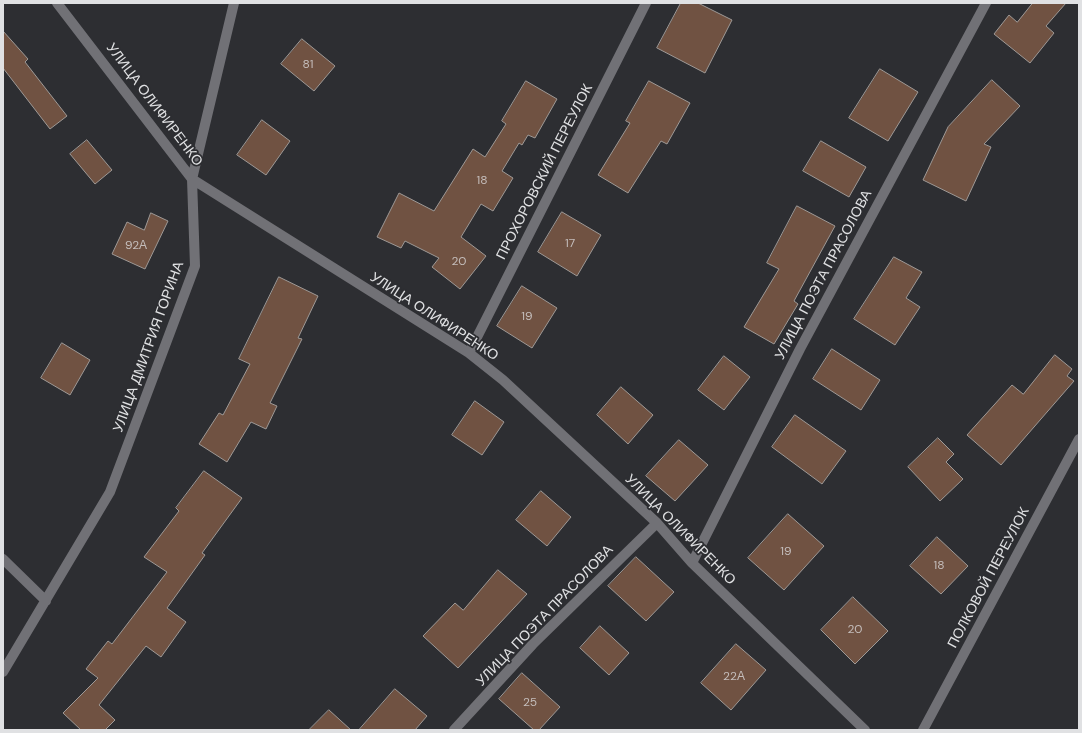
<!DOCTYPE html>
<meta charset="utf-8">
<style>
body{margin:0}
#map{position:relative;width:1082px;height:733px;overflow:hidden;background:#2d2e32;font-family:"DM Sans",sans-serif}
canvas{display:block}
.frame{position:absolute;inset:0;border:4px solid #e0e1e3;pointer-events:none}
</style>
<div id="map">
<canvas width="1082" height="733"></canvas>
<div class="frame"></div>
</div>
<script>
const g = document.querySelector('canvas').getContext('2d');
g.lineJoin = 'round';
function fill(path, color) {
  g.fillStyle = color;
  g.fill(path, 'evenodd');
}
function stroke(path, color, width, dash) {
  g.strokeStyle = color;
  g.lineWidth = width;
  g.lineCap = dash ? 'butt' : 'round';
  g.setLineDash(dash || []);
  g.stroke(path);
}
function drawText(font, color, halo, rows, align = 'center') {
  g.font = font + ' "DM Sans",sans-serif';
  g.lineWidth = 3.5;
  g.setLineDash([]);
  g.textBaseline = 'middle';
  g.strokeStyle = halo;
  g.fillStyle = color;
  for (const [text, x, y, turn = 0] of rows) {
    g.save();
    g.translate(x, y);
    g.rotate((+turn || 0) * Math.PI / 180);
    g.textAlign = isNaN(turn) ? turn : align;
    if (halo) g.strokeText(text, 0, 0);
    g.fillText(text, 0, 0);
    g.restore();
  }
}
const building = new Path2D(`
 M 681,3 L 698,3 L 732,20 L 705,73 L 657,48 Z
 M 1033,3 L 1066,3 L 1046,26 L 1054,33 L 1030,63 L 994,34 L 1009,15 L 1017,22 Z
 M 3,31 L 28,59 L 25,62 L 67,116 L 50,129 L 3,68 Z
 M 302,39 L 335,66 L 314,91 L 281,64 Z
 M 880,69 L 918,92 L 888,141 L 849,118 Z
 M 992,80 L 1020,106 L 984,144 L 991,147 L 966,201 L 923,180 L 948,127 Z
 M 526,81 L 557,99 L 535,138 L 528,135 L 522,145 L 519,143 L 502,171 L 513,178 L 493,211 L 481,204 L 461,237 L 486,256 L 460,289 L 432,267 L 439,258 L 405,241 L 401,248 L 377,237 L 399,193 L 434,211 L 473,149 L 485,157 L 506,124 L 502,121 Z
 M 649,81 L 690,103 L 667,144 L 661,141 L 628,193 L 598,175 L 630,123 L 626,121 Z
 M 262,120 L 290,141 L 266,175 L 237,155 Z
 M 87,140 L 112,170 L 95,184 L 70,154 Z
 M 821,141 L 866,167 L 849,197 L 803,171 Z
 M 797,206 L 835,226 L 794,301 L 798,304 L 774,344 L 744,327 L 779,269 L 767,263 Z
 M 562,212 L 601,235 L 577,276 L 538,252 Z
 M 151,213 L 168,221 L 145,269 L 112,254 L 127,222 L 144,230 Z
 M 894,257 L 922,272 L 906,298 L 920,307 L 895,345 L 854,319 Z
 M 279,277 L 318,296 L 298,338 L 302,339 L 270,403 L 277,406 L 266,429 L 251,422 L 227,462 L 199,444 L 219,413 L 223,415 L 250,364 L 239,359 Z
 M 522,286 L 557,308 L 532,348 L 497,326 Z
 M 62,343 L 90,360 L 70,395 L 41,378 Z
 M 832,349 L 880,380 L 861,410 L 813,379 Z
 M 1055,355 L 1072,369 L 1067,376 L 1074,381 L 1001,465 L 967,435 L 1012,385 L 1023,394 Z
 M 724,356 L 750,377 L 724,410 L 698,390 Z
 M 621,387 L 653,415 L 628,444 L 597,415 Z
 M 475,401 L 504,422 L 482,455 L 452,435 Z
 M 795,415 L 846,451 L 822,484 L 772,447 Z
 M 938,438 L 954,454 L 946,462 L 963,479 L 940,501 L 908,467 Z
 M 679,440 L 708,465 L 675,501 L 646,476 Z
 M 204,471 L 242,498 L 202,553 L 205,555 L 167,608 L 186,622 L 161,657 L 146,646 L 99,705 L 115,720 L 105,730 L 81,730 L 63,713 L 98,678 L 86,669 L 108,641 L 112,644 L 167,572 L 144,557 L 179,511 L 176,508 Z
 M 541,491 L 571,517 L 547,546 L 516,520 Z
 M 788,514 L 824,546 L 784,590 L 748,558 Z
 M 937,537 L 968,566 L 941,594 L 910,566 Z
 M 636,557 L 674,592 L 646,621 L 608,586 Z
 M 498,570 L 527,594 L 458,668 L 423,636 L 455,603 L 463,610 Z
 M 853,597 L 888,631 L 855,664 L 821,630 Z
 M 600,626 L 629,653 L 609,675 L 580,648 Z
 M 736,644 L 766,670 L 731,710 L 701,683 Z
 M 522,673 L 560,707 L 539,730 L 534,730 L 499,699 Z
 M 395,689 L 427,716 L 415,730 L 359,730 Z
 M 329,710 L 351,730 L 309,730 Z`);
fill(building, '#705242');
stroke(building, '#9e9996', 1);
stroke(new Path2D(`
 M 57,3 L 192,179 L 469,353 L 503,380 L 657,523 L 692,563 L 865,730
 M 469,353 L 646,3
 M 3,559 L 46,601
 M 692,563 L 800,349 L 986,3
 M 3,672 L 110,492 L 195,266 L 192,179 L 234,3
 M 454,730 L 533,644 L 657,523
 M 923,730 L 1079,439`), '#717176', 10);
drawText('12px', '#c4bdbb', null, [
 ["81",308,65],
 ["18",482,181],
 ["17",570,244],
 ["92А",136,246],
 ["20",459,262],
 ["19",527,317],
 ["19",786,552],
 ["18",939,566],
 ["20",855,630],
 ["22А",734,677],
 ["25",530,703]
]);
drawText('14px', '#e0e1e3', '#2d2e32', [
 ["УЛИЦА ОЛИФИРЕНКО",154,105,53],
 ["ПРОХОРОВСКИЙ ПЕРЕУЛОК",545,172,-63],
 ["УЛИЦА ПОЭТА ПРАСОЛОВА",824,275,-62],
 ["УЛИЦА ОЛИФИРЕНКО",434,317,33],
 ["УЛИЦА ДМИТРИЯ ГОРИНА",149,347,-70],
 ["УЛИЦА ОЛИФИРЕНКО",680,530,45],
 ["ПОЛКОВОЙ ПЕРЕУЛОК",989,578,-62],
 ["УЛИЦА ПОЭТА ПРАСОЛОВА",545,616,-46]
]);
</script>
